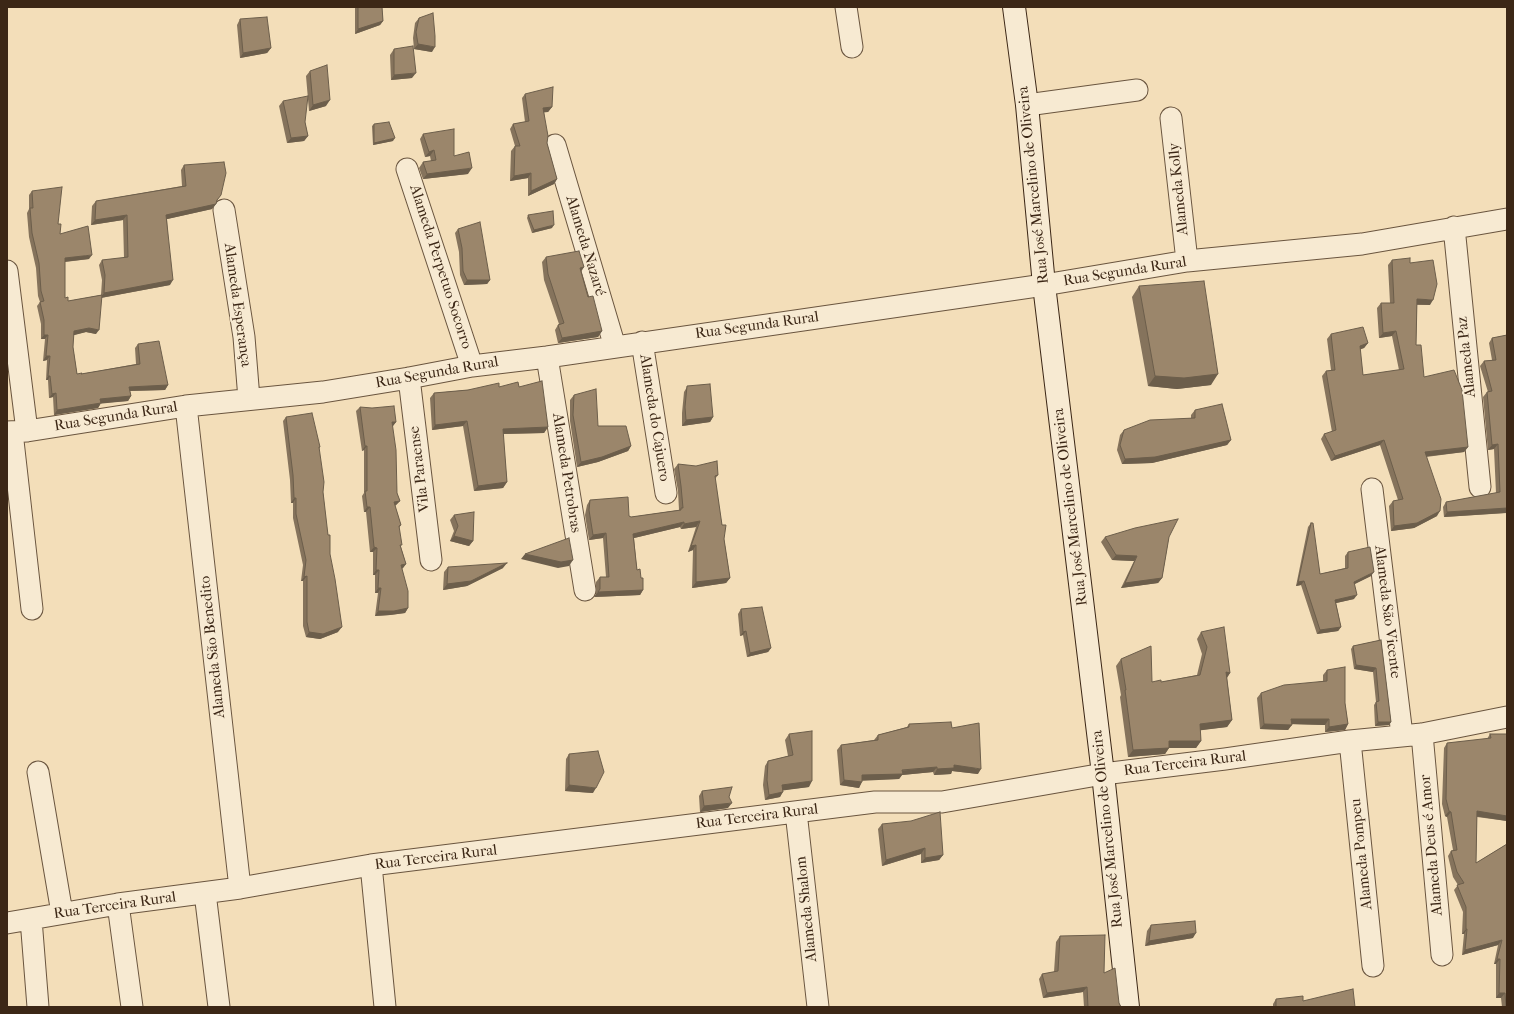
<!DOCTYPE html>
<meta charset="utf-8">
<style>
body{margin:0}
#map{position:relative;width:1514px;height:1014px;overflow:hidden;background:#f3deb9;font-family:"IM FELL French Canon",serif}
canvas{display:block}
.frame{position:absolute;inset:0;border:8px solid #3c2716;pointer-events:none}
</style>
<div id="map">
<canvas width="1514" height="1014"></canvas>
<div class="frame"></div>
</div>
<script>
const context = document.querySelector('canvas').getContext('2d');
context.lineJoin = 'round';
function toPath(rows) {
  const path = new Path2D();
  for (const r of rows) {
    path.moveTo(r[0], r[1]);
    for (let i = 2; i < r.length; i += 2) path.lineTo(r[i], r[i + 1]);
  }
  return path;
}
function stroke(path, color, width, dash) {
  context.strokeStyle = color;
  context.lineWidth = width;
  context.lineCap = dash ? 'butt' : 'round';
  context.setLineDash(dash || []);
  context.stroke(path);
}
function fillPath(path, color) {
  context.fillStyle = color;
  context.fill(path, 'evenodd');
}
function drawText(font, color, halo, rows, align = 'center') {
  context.font = font + ' "IM FELL French Canon",serif';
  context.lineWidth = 4;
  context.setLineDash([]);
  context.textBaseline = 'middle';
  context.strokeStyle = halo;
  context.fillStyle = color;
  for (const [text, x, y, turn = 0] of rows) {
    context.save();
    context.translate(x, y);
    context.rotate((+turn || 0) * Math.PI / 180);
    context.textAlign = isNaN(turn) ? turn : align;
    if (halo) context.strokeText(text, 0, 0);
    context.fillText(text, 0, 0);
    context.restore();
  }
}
const street = toPath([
 [846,7,852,47],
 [1027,105,1137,90],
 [1171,118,1187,261],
 [555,145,615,347],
 [407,169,472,366],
 [224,210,244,337,249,399],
 [1454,227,1480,487],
 [7,271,27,431],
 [642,342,666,493],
 [547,357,585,590],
 [409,378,431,560],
 [186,406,240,888],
 [7,432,27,431,186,406,323,392,409,378,472,366,547,357,1044,285,1187,261,1362,244,1507,219],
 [12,432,32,609],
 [1372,489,1402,735],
 [1422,734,1442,955],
 [1350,741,1373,966],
 [38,772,62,913],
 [796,812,818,1007],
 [371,865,385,1007],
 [205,893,219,1007],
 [118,904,132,1007],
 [31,919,38,1007],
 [7,923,118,904,240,888,371,865,875,802,942,802,1103,774,1225,759,1350,741,1422,734,1507,717]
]);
const secondary = toPath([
 [1014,7,1027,105,1044,285,1103,774,1128,1007]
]);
stroke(street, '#6a553f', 23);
stroke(secondary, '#3c2716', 24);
stroke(street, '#f7ead2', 21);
stroke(secondary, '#f7ead2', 22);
fillPath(toPath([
 [355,7,382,7,383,21,380,25,355,34],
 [419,18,432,52,414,49,413,38,415,23],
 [240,19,271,48,267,53,240,58,237,25],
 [394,49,412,78,391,80,390,55],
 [310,71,326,106,309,111,306,76],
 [525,94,552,107,548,112,544,112,547,143,557,179,554,184,528,196,528,178,510,181,511,151,515,146,510,129,513,124,525,122,522,98],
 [283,101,305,122,308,136,304,141,287,143,279,106],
 [374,124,393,141,373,145,372,126],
 [423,134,454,156,468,174,423,179,419,168,423,162,431,161,430,156,425,157,420,139],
 [184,165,216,202,216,204,212,209,167,219,170,285,101,298,96,334,86,332,73,335,73,347,77,374,81,374,136,364,135,348,138,344,168,385,165,390,130,391,131,396,128,401,101,403,98,408,54,415,53,397,49,398,48,380,46,380,47,360,43,361,45,339,41,339,41,324,37,306,40,302,38,296,36,268,29,237,27,213,29,209,29,195,32,191,58,224,60,234,89,259,65,262,65,298,68,301,101,295,102,280,99,265,102,260,124,258,123,220,91,225,92,206,96,201,182,186,181,170],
 [528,215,552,228,532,233,527,218],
 [458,229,490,280,487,284,464,285,460,275,459,252,455,233],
 [546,257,584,267,581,272,588,297,602,331,598,337,558,343,555,330,558,325,559,324,544,280,542,262],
 [1392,260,1410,263,1430,305,1417,305,1416,345,1424,377,1468,447,1464,452,1426,457,1437,516,1414,528,1391,531,1389,506,1393,501,1398,500,1380,445,1331,461,1321,439,1324,434,1332,432,1322,376,1326,371,1331,370,1327,339,1331,334,1368,343,1364,348,1360,349,1363,375,1399,370,1392,336,1379,338,1377,308,1381,303,1390,303,1388,265],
 [1139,286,1211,385,1177,389,1148,386,1132,297],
 [1507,335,1507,513,1444,517,1443,507,1446,502,1496,493,1494,449,1488,450,1483,397,1487,392,1488,392,1480,366,1484,361,1492,360,1489,343,1492,338],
 [499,387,519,387,548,427,544,433,503,434,507,482,503,488,474,491,463,426,432,430,430,398,434,393],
 [687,387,713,417,710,422,682,426,682,413,684,392],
 [574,395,598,426,631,446,628,451,598,462,577,467,570,421,570,400],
 [360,407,396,422,392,427,397,493,400,501,395,506,401,525,399,528,401,547,406,564,402,569,408,608,405,613,390,615,375,616,378,593,375,593,375,575,373,575,373,552,370,552,366,512,364,512,362,496,364,493,364,450,362,451,356,411],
 [1195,410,1231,440,1227,445,1152,463,1122,464,1117,450,1120,435,1124,430,1191,418,1191,415],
 [286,417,320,447,319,449,323,492,338,632,320,639,306,637,303,626,303,581,301,581,303,565,293,518,293,503,291,503,290,480,283,421],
 [678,464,718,475,715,479,730,578,726,583,692,588,693,550,688,552,696,527,681,529,680,527,634,538,637,570,641,578,643,590,640,595,594,597,596,594,596,582,600,577,606,577,603,538,589,540,585,515,587,505,590,500,631,517,679,510,678,491,674,469],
 [454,515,473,541,469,546,450,541,454,531,450,520],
 [1311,523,1320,574,1345,568,1345,556,1348,552,1371,576,1354,584,1354,599,1336,603,1341,627,1338,631,1317,634,1301,585,1296,586,1308,527],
 [1105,537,1169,537,1162,578,1158,583,1121,588,1134,561,1112,560,1101,542],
 [448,567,503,568,467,586,443,590,444,572],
 [741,609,771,648,768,652,747,657,743,635,740,636,738,614],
 [1201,632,1230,673,1227,678,1232,720,1227,727,1200,730,1201,741,1196,748,1169,748,1165,754,1128,757,1120,697,1121,695,1116,666,1121,659,1152,682,1161,682,1197,675,1202,654,1197,639],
 [1381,640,1391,722,1389,725,1375,726,1374,705,1376,702,1373,672,1354,669,1351,649,1353,646],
 [1327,670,1345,703,1348,724,1345,730,1325,732,1325,725,1292,724,1288,730,1260,729,1257,698,1261,693,1323,681,1323,675],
 [909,724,952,728,978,774,952,771,951,774,934,775,933,772,902,775,899,779,862,780,859,788,840,785,837,750,841,745,874,740,878,735,907,727],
 [789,734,809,787,783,790,780,797,765,800,763,785,765,766,768,761,788,756,785,740],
 [1490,734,1507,734,1507,831,1507,821,1477,817,1476,863,1507,844,1507,1007,1502,1007,1501,998,1496,998,1496,964,1494,964,1498,945,1462,955,1464,934,1462,934,1463,912,1454,890,1458,885,1453,877,1448,856,1451,851,1453,850,1447,817,1445,816,1442,804,1444,748,1447,743,1487,739],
 [569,754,593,793,565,791,566,759],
 [702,791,729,797,728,808,700,812,699,796],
 [882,824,943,855,939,860,921,863,921,854,882,866,878,829],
 [1151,925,1193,938,1145,946,1147,931],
 [1060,936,1104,973,1121,1007,1084,1007,1083,992,1043,998,1039,979,1042,974,1054,972,1056,942],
 [1276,999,1303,1001,1355,1007,1273,1007,1273,1004]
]), '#85735c');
fillPath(toPath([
 [383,21,380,25,355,34,358,29],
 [418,44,435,47,432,52,414,49],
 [271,48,267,53,240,58,243,53],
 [416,73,412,78,391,80,394,75],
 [330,100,326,106,309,111,313,105],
 [552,107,548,112,539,113,543,108],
 [308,136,304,141,287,143,291,138],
 [395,138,393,141,373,145,374,143],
 [434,150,430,156,425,157,429,152],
 [472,168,468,174,423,179,427,174],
 [531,173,528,178,510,181,514,176],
 [557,179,554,184,528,196,531,191],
 [221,195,214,205,216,204,212,209,163,220,166,215,217,200],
 [127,215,123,220,91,225,95,220],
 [554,225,552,228,532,233,534,230],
 [92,255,89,259,62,262,65,258],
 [584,267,580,272,580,268],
 [173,280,170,285,100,298,104,293],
 [467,280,490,280,487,284,464,285],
 [1417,299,1433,300,1430,305,1414,304],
 [89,328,99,330,96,334,86,332,71,336,74,331],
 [602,331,598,337,558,343,562,338],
 [1396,331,1392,336,1379,338,1383,333],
 [44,335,48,335,45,339,41,339],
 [1368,343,1364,348,1356,351,1360,346],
 [46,356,50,356,47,360,43,361],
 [1218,374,1211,385,1177,389,1148,386,1155,376],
 [48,376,50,376,48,380,46,380],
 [168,385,165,390,126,391,129,387],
 [56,393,53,397,49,398,52,394],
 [131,396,128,401,97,404,100,399],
 [101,403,98,408,54,415,57,410],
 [713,417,710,422,682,426,686,420],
 [467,421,463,426,432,430,435,425],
 [392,422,396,422,393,426,388,427],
 [548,427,544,433,499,434,503,429],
 [1231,440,1227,445,1152,463,1122,464,1125,459],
 [1384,440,1380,445,1331,461,1335,456],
 [1498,444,1494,449,1488,450,1492,445],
 [365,446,367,446,364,450,362,451],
 [631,446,628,451,598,462,577,467,581,462],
 [1468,447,1464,452,1421,457,1425,452],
 [507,482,503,488,474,491,478,486],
 [294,498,296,498,293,503,291,503],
 [400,501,396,505,391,507,394,502],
 [367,507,370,507,366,512,364,512],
 [1507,508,1507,513,1504,513,1444,517,1447,512],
 [1440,511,1437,516,1414,528,1391,531,1394,526],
 [700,521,696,527,681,529,684,524],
 [684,522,680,527,630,539,633,534],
 [606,533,603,538,589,540,593,535],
 [454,536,473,541,469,546,450,541],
 [696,545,693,550,688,552,691,546],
 [374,547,377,548,373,552,370,552],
 [525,554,573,560,569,566,558,568,521,559],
 [1116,555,1137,556,1134,561,1112,560],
 [507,563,503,568,467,586,443,590,447,584],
 [406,564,403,568,398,570,401,565],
 [376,570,379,570,375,575,373,575],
 [1374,572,1371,576,1351,586,1354,582],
 [307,576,303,581,301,581,304,577],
 [730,578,726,583,692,588,696,582],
 [1162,578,1158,583,1121,588,1125,583],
 [1304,581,1301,585,1296,586,1298,582],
 [378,588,381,588,378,593,375,593],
 [643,590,640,595,594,597,598,592],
 [1357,595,1354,599,1332,604,1335,600],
 [408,608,405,613,390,615,375,616,378,611],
 [342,627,338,632,320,639,306,637,309,632],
 [1341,627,1338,631,1317,634,1320,630],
 [746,631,743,635,740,636,743,632],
 [771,648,768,652,747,657,750,653],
 [1356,665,1376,668,1373,672,1354,669],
 [1226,672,1230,673,1225,680],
 [1291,719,1329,719,1325,725,1288,724],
 [1232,720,1227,727,1195,731,1200,724],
 [1378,722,1391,722,1389,725,1375,726],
 [1264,724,1292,725,1288,730,1260,729],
 [1348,724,1345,730,1325,732,1329,727],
 [1169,741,1201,741,1196,748,1169,748,1165,754,1128,757,1133,750],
 [954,765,981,769,978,774,952,771,951,774,934,775,937,769],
 [937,767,933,772,902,775,899,779,858,781,862,775],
 [844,780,862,782,859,788,840,785],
 [812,781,809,787,779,791,782,785],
 [569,785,596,788,593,793,565,791],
 [783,792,780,797,765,800,769,795],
 [732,803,728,808,700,812,704,806],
 [1449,811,1451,812,1447,817,1445,816],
 [1477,811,1507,816,1507,821,1474,816],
 [925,848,921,854,882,866,886,860],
 [943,855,939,860,921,863,925,858],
 [1466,929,1467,929,1464,934,1462,934],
 [1196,933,1193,938,1145,946,1149,941],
 [1502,940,1498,945,1462,955,1465,950],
 [1497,959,1500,959,1496,964,1494,964],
 [1087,987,1083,992,1043,998,1047,993],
 [1499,993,1505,993,1501,998,1496,998]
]), '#6c5e4b');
const building = toPath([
 [358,7,382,7,383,21,358,29,358,7],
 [433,13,435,36,435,47,418,44,416,32,419,18,433,13],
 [267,17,271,48,243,53,240,19,267,17],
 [413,46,416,73,394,75,394,49,413,46],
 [327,65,330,100,313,105,310,71,327,65],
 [553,87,552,107,543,108,548,136,547,143,557,179,531,191,531,173,514,176,515,146,520,146,513,124,529,121,525,94,553,87],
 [308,96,305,122,308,136,291,138,283,101,308,96],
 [389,122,395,138,374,143,374,124,389,122],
 [454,129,454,156,469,152,472,168,427,174,423,162,436,160,434,150,429,152,423,134,454,129],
 [224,162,226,173,221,195,217,200,216,204,166,215,173,280,104,293,105,275,102,260,128,257,127,215,95,220,96,201,186,186,184,165,224,162],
 [62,187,58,224,61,224,60,234,88,226,92,255,65,258,65,298,68,297,68,301,102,295,99,330,89,328,74,331,73,347,77,374,82,373,81,374,140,364,138,344,159,341,168,385,129,387,131,396,100,399,101,403,57,410,56,393,52,394,50,376,48,376,50,356,46,356,48,335,44,335,44,320,40,302,44,301,41,291,39,263,32,233,30,208,33,208,32,191,62,187],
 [553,211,554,225,534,230,528,215,553,211],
 [480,222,490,280,467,280,463,271,462,248,458,229,480,222],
 [579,251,584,267,580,268,588,297,593,296,602,331,562,338,558,325,564,323,548,274,546,257,579,251],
 [1410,258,1410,263,1433,260,1437,284,1433,300,1417,299,1416,345,1421,345,1424,377,1454,370,1462,390,1468,447,1425,452,1441,499,1440,511,1417,523,1394,526,1393,501,1403,499,1384,440,1335,456,1324,434,1336,430,1326,371,1335,370,1331,334,1363,327,1368,343,1360,346,1363,375,1404,369,1396,331,1383,333,1381,303,1394,303,1392,260,1410,258],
 [1204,281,1218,374,1184,378,1155,376,1139,286,1204,281],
 [1507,335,1507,508,1447,512,1446,502,1500,492,1498,444,1492,445,1487,392,1492,391,1484,361,1496,360,1492,338,1507,335],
 [542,381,548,427,503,429,507,482,478,486,467,421,435,425,434,393,468,390,499,383,499,387,518,382,519,387,542,381],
 [710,384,713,417,686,420,685,407,687,386,710,384],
 [596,389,598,426,626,426,631,446,602,457,581,462,573,415,574,395,596,389],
 [1222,404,1231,440,1155,457,1125,459,1120,445,1124,430,1150,420,1195,418,1195,410,1222,404],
 [394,406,396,422,392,422,396,450,397,493,400,501,394,502,401,525,399,526,402,545,400,545,406,564,401,565,408,591,408,608,394,611,378,611,381,588,378,588,379,570,376,570,377,548,374,547,370,507,367,507,365,491,367,491,367,446,365,446,360,407,372,408,394,406],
 [312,413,320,447,319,447,324,482,323,492,328,535,330,535,330,554,335,579,342,627,323,634,309,632,307,622,307,576,304,577,306,560,296,514,296,498,294,498,293,475,286,417,312,413],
 [717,461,718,475,715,476,722,525,726,525,724,539,730,578,696,582,696,545,691,546,700,521,684,524,684,522,633,534,637,570,640,569,641,578,643,578,643,590,598,592,600,589,600,577,609,577,606,533,593,535,589,510,590,500,628,497,629,516,631,517,681,510,681,508,683,508,681,486,678,464,696,466,717,461],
 [474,512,473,541,454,536,458,526,454,515,474,512],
 [1178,519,1169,537,1162,578,1125,583,1137,556,1116,555,1105,537,1135,528,1178,519],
 [1311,523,1313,523,1320,574,1348,568,1348,552,1370,547,1374,572,1354,582,1357,595,1335,600,1341,627,1320,630,1304,581,1298,582,1311,523],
 [569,538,573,560,561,562,525,554,569,538],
 [507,563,471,581,447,584,448,567,507,563],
 [762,607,771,648,750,653,746,631,743,632,741,609,762,607],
 [1224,627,1230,673,1226,672,1232,720,1200,724,1201,741,1169,741,1169,748,1133,750,1125,690,1126,690,1121,659,1151,646,1152,682,1161,680,1161,682,1200,675,1207,647,1201,632,1224,627],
 [1381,640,1391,722,1378,722,1376,702,1379,701,1376,668,1356,665,1353,646,1381,640],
 [1345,667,1345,703,1348,724,1329,727,1329,719,1291,719,1292,725,1264,724,1261,693,1284,685,1327,681,1327,670,1345,667],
 [951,722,952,728,979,723,981,769,954,765,954,768,937,769,937,767,902,770,903,774,862,775,862,782,844,780,841,745,878,740,878,735,909,727,909,724,951,722],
 [812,731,812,781,782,785,783,792,769,795,767,780,768,761,793,755,789,734,812,731],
 [1490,734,1507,734,1507,816,1477,811,1476,863,1507,844,1507,1007,1506,1007,1505,993,1499,993,1500,959,1497,959,1502,940,1465,950,1467,929,1466,929,1466,907,1457,885,1464,883,1457,872,1451,851,1457,850,1451,812,1449,811,1446,799,1447,743,1491,738,1490,734],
 [598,751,604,772,596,788,569,785,569,754,598,751],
 [732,787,729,797,732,803,704,806,702,791,732,787],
 [940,812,943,855,925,858,925,848,886,860,882,824,911,821,940,812],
 [1195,921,1196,933,1149,941,1151,925,1195,921],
 [1105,935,1104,973,1115,968,1119,1003,1121,1007,1088,1007,1087,987,1047,993,1042,974,1058,971,1060,936,1105,935],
 [1353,989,1355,1007,1276,1007,1276,999,1303,996,1303,1001,1353,989]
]);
fillPath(building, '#9b866b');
stroke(building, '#6c5e4b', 1);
drawText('15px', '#3c2716', '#f7ead2', [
 ["Rua José Marcelino de Oliveira",1034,185,-96],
 ["Alameda Kolly",1179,189,-96],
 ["Alameda Nazaré",585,246,73],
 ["Alameda Perpetuo Socorro",440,267,72],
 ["Rua Segunda Rural",1125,272,-9],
 ["Alameda Esperança",237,305,82],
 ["Rua Segunda Rural",757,326,-8],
 ["Alameda Paz",1467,357,-96],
 ["Rua Segunda Rural",437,373,-10],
 ["Rua Segunda Rural",116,417,-9],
 ["Alameda do Cajuero",654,418,81],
 ["Vila Paraense",420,469,-97],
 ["Alameda Petrobras",566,473,81],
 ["Rua José Marcelino de Oliveira",1071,507,-97],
 ["Alameda São Vicente",1387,612,83],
 ["Alameda São Benedito",213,647,-96],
 ["Rua Terceira Rural",1185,764,-7],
 ["Rua Terceira Rural",757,817,-7],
 ["Rua José Marcelino de Oliveira",1108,829,-96],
 ["Alameda Deus é Amor",1432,845,-95],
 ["Alameda Pompeu",1362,854,-96],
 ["Rua Terceira Rural",436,858,-7],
 ["Rua Terceira Rural",115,906,-8],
 ["Alameda Shalom",807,909,-96]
]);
</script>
